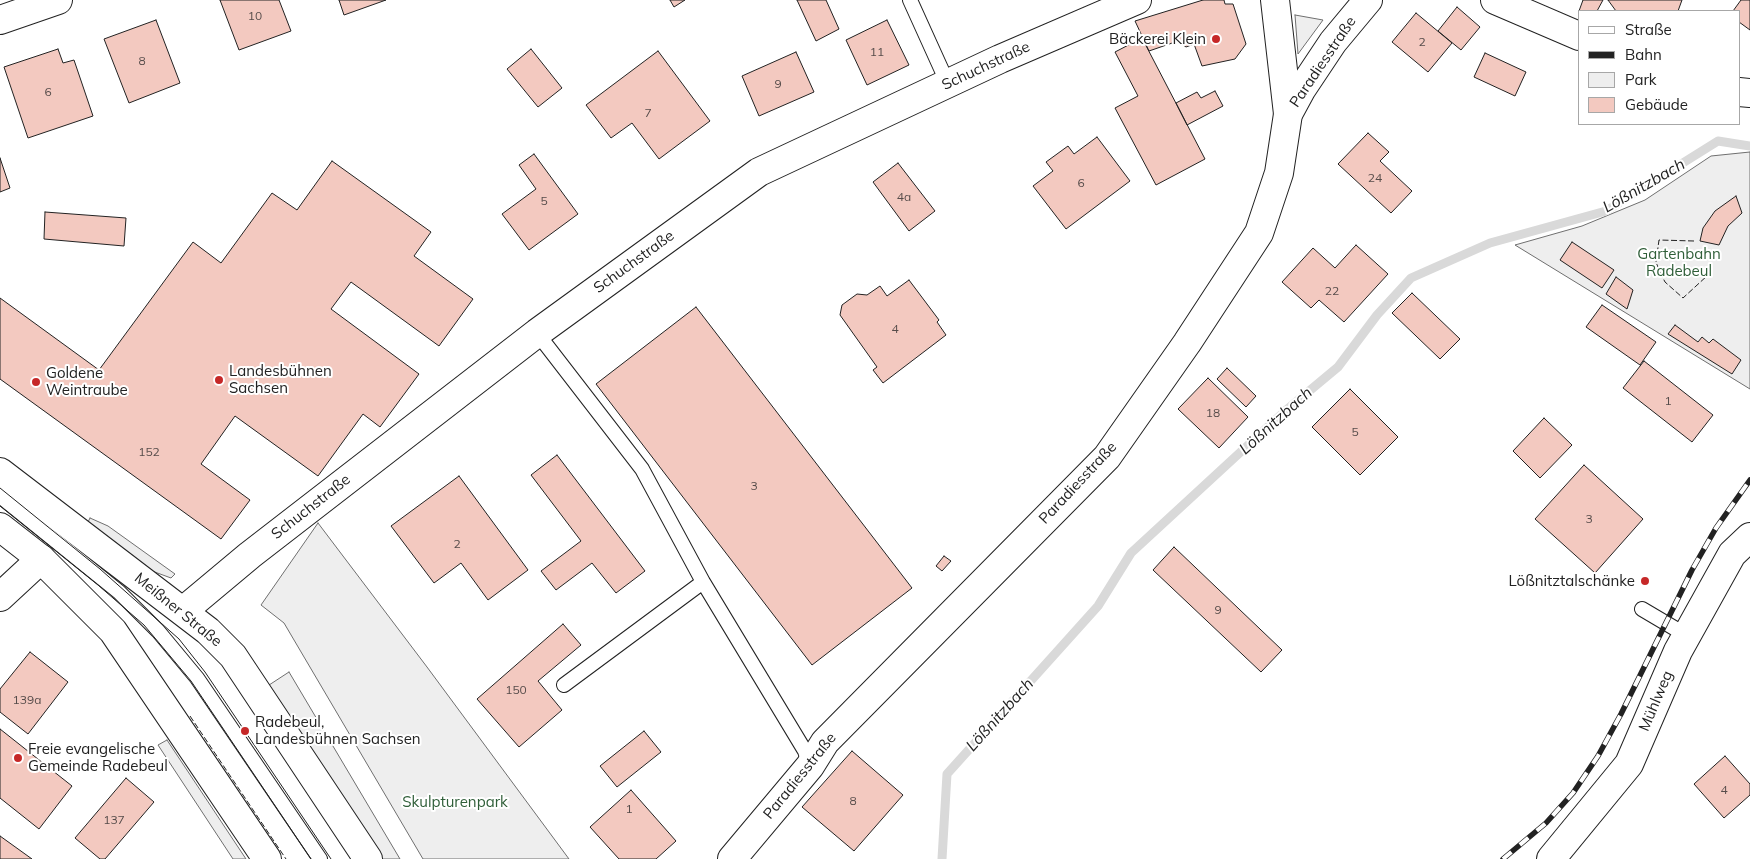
<!DOCTYPE html>
<meta charset="utf-8">
<style>
body{margin:0}
#map{position:relative;width:1750px;height:859px;overflow:hidden;background:#fff;font-family:Mulish,sans-serif}
canvas{display:block}
.legend{position:absolute;left:1578px;top:10px;width:162px;height:115px;box-sizing:border-box;background:#fff;border:1px solid #a7a7a7;margin:0;padding:6px 9px;list-style:none;font-size:15px;color:#222}
.legend li{display:flex;align-items:center;gap:10px;height:25px}
.legend b{width:25px;border:1px solid #a7a7a7}
</style>
<div id="map">
<canvas width="1750" height="859"></canvas>
<ul class="legend">
<li><b style="height:6px;background:#fff"></b>Straße</li>
<li><b style="height:6px;background:#222"></b>Bahn</li>
<li><b style="height:14px;background:#eee"></b>Park</li>
<li><b style="height:14px;background:#f3c9c0"></b>Gebäude</li>
</ul>
</div>
<script>
const context = document.querySelector('canvas').getContext('2d');
context.lineJoin = 'round';
function fillPath(path, color) {
  context.fillStyle = color;
  context.fill(path, 'evenodd');
}
function toPath(rows) {
  const path = new Path2D();
  for (const r of rows) {
    path.moveTo(r[0], r[1]);
    for (let i = 2; i < r.length; i += 2) path.lineTo(r[i], r[i + 1]);
  }
  return path;
}
function stroke(path, color, width, dash) {
  context.strokeStyle = color;
  context.lineWidth = width;
  context.lineCap = dash ? 'butt' : 'round';
  context.setLineDash(dash || []);
  context.stroke(path);
}
function drawText(font, color, halo, rows, align = 'center') {
  context.font = font + ' Mulish,sans-serif';
  context.lineWidth = 4;
  context.setLineDash([]);
  context.textBaseline = 'middle';
  context.strokeStyle = halo;
  context.fillStyle = color;
  for (const [text, x, y, turn = 0] of rows) {
    context.save();
    context.translate(x, y);
    context.rotate((+turn || 0) * Math.PI / 180);
    context.textAlign = isNaN(turn) ? turn : align;
    if (halo) context.strokeText(text, 0, 0);
    context.fillText(text, 0, 0);
    context.restore();
  }
}
const green = toPath([
 [1295,15,1323,20,1298,54,1295,15],
 [1750,152,1750,389,1515,245,1582,226,1645,200,1711,156,1750,152],
 [318,523,427,667,569,859,423,859,284,623,261,605,318,523],
 [289,672,400,859,381,859,266,687,289,672],
 [167,740,246,859,233,859,158,745,167,740]
]);
fillPath(green, '#eee');
stroke(green, '#6f6f6f', 1);
const parking = toPath([
 [90,518,108,526,175,574,171,578,152,571,87,524,90,518]
]);
fillPath(parking, '#ededed');
stroke(parking, '#6f6f6f', 1);
stroke(toPath([
 [942,859,947,774,1098,606,1131,553,1284,412,1338,367,1377,315,1411,278,1490,243,1606,211,1718,141,1750,146]
]), '#d9d9d9', 9);
const building = toPath([
 [220,0,279,0,291,31,239,50,220,0],
 [339,0,386,0,344,15,339,0],
 [670,0,685,0,674,7,670,0],
 [797,0,826,0,839,29,816,41,797,0],
 [1203,0,1224,0,1225,4,1233,4,1246,44,1235,59,1202,66,1194,44,1186,47,1178,41,1149,51,1135,21,1203,0],
 [1583,0,1603,0,1597,11,1579,11,1583,0],
 [1608,0,1682,0,1678,11,1616,11,1608,0],
 [1741,0,1750,0,1750,30,1739,22,1739,11,1733,11,1741,0],
 [1457,7,1480,27,1461,50,1438,31,1457,7],
 [1416,13,1452,43,1428,72,1392,42,1416,13],
 [156,20,180,83,129,103,104,39,156,20],
 [887,20,909,65,867,85,846,40,887,20],
 [1142,38,1205,159,1156,185,1115,108,1138,96,1115,52,1142,38],
 [58,49,63,63,74,60,93,116,28,138,4,67,58,49],
 [531,49,562,88,538,107,507,69,531,49],
 [658,51,710,121,659,159,632,123,611,138,586,105,658,51],
 [796,52,814,92,759,116,742,76,796,52],
 [1485,53,1526,72,1515,96,1474,77,1485,53],
 [1215,91,1223,106,1187,125,1176,103,1197,92,1201,98,1215,91],
 [1368,133,1389,152,1380,161,1412,191,1391,213,1338,164,1368,133],
 [1097,137,1130,181,1066,229,1033,186,1053,171,1046,162,1068,146,1074,154,1097,137],
 [534,154,578,214,529,250,502,214,536,189,519,165,534,154],
 [0,158,10,188,0,192,0,158],
 [332,161,431,232,414,256,473,299,439,346,351,282,331,309,419,374,380,427,363,414,318,476,235,416,201,464,250,500,221,539,0,379,0,298,99,370,193,242,221,263,272,193,297,210,332,161],
 [898,163,935,211,909,231,873,182,898,163],
 [1736,196,1742,213,1728,226,1719,245,1700,241,1703,228,1715,211,1736,196],
 [45,212,126,218,124,246,44,239,45,212],
 [1572,242,1614,270,1602,288,1560,260,1572,242],
 [1356,245,1388,274,1344,322,1319,300,1311,308,1282,282,1313,248,1335,268,1356,245],
 [1616,277,1633,290,1627,309,1606,294,1616,277],
 [909,280,939,320,937,322,946,335,883,383,873,370,877,367,840,315,842,305,857,294,867,295,880,286,887,296,909,280],
 [1412,293,1460,339,1440,359,1392,313,1412,293],
 [1602,305,1656,342,1640,365,1586,327,1602,305],
 [696,307,912,588,812,665,596,384,696,307],
 [1675,325,1698,342,1702,337,1709,343,1713,339,1741,360,1732,374,1668,334,1675,325],
 [1644,361,1713,415,1692,442,1623,388,1644,361],
 [1227,368,1256,396,1246,407,1217,379,1227,368],
 [1208,378,1248,417,1219,448,1178,409,1208,378],
 [1350,389,1398,437,1360,475,1312,427,1350,389],
 [1544,418,1572,445,1540,478,1513,451,1544,418],
 [557,455,645,571,616,593,592,563,556,590,541,571,581,541,531,475,557,455],
 [1584,465,1643,519,1595,573,1535,519,1584,465],
 [459,476,528,570,488,600,461,563,434,583,391,526,459,476],
 [1174,547,1282,650,1261,672,1153,570,1174,547],
 [944,556,951,561,942,571,936,566,944,556],
 [563,624,581,645,538,681,562,710,519,747,477,699,563,624],
 [30,652,68,682,28,734,0,712,0,689,30,652],
 [0,729,72,786,39,829,0,798,0,729],
 [644,731,661,752,617,787,600,766,644,731],
 [852,751,903,795,854,851,802,807,852,751],
 [1725,756,1750,784,1750,795,1724,818,1694,784,1725,756],
 [126,778,154,802,105,859,100,859,75,838,126,778],
 [631,790,676,841,656,859,619,859,590,827,631,790],
 [0,836,32,859,0,859,0,836]
]);
fillPath(building, '#f3c9c0');
stroke(building, '#222', 1);
const service = toPath([
 [910,0,948,84],
 [537,333,642,469,703,582,805,751,810,766],
 [0,496,119,592,158,631,197,678,320,859],
 [1642,609,1686,635],
 [564,685,703,582]
]);
const minor = toPath([
 [1275,0,1288,114],
 [1495,0,1579,36],
 [0,20,58,0],
 [1739,92,1750,93],
 [0,597,41,559],
 [183,611,250,555,537,333,759,172,1000,59,1137,0],
 [1551,859,1629,764,1678,651,1732,554,1750,537]
]);
const tertiary = toPath([
 [732,859,810,766,825,742,1107,457,1187,343,1259,233,1279,173,1288,114,1301,90,1333,42,1368,0]
]);
const secondary = toPath([
 [0,472,208,631,233,656,368,859],
 [0,527,41,559,113,631,267,859]
]);
stroke(service, '#222', 16);
stroke(minor, '#222', 30);
stroke(tertiary, '#222', 30);
stroke(secondary, '#222', 30);
stroke(service, '#fff', 14);
stroke(minor, '#fff', 28);
stroke(tertiary, '#fff', 28);
stroke(secondary, '#fff', 28);
stroke(toPath([
 [0,488,100,569,179,639,205,672,331,859],
 [0,506,98,585,144,625,191,681,311,859]
]), '#222', 1);
const rail = toPath([
 [1503,859,1546,823,1573,793,1598,756,1621,714,1692,570,1716,528,1750,480]
]);
stroke(rail, '#222', 5.5);
stroke(rail, '#fff', 4, [11]);
stroke(toPath([
 [1694,241,1659,240,1656,262,1659,270,1665,282,1683,298,1708,275,1705,270],
 [190,716,286,859]
]), '#222', 1, [6, 2.5]);
for (const [x, y, r, color] of [
 [1216,39,5,"#c62828"],
 [219,380,5,"#c62828"],
 [36,382,5,"#c62828"],
 [1645,581,5,"#c62828"],
 [245,731,5,"#c62828"],
 [18,758,5,"#c62828"]
]) {
  const dot = new Path2D();
  dot.arc(x, y, r, 0, 2 * Math.PI);
  context.fillStyle = color;
  context.fill(dot);
  stroke(dot, '#fff', 2);
}
drawText('12px', '#564c4a', null, [
 ["10",255,16],
 ["2",1422,42],
 ["11",877,52],
 ["8",142,61],
 ["9",778,84],
 ["6",48,92],
 ["7",648,113],
 ["24",1375,178],
 ["6",1081,183],
 ["4a",904,197],
 ["5",544,201],
 ["22",1332,291],
 ["4",895,329],
 ["1",1668,401],
 ["18",1213,413],
 ["5",1355,432],
 ["152",149,452],
 ["3",754,486],
 ["3",1589,519],
 ["2",457,544],
 ["9",1218,610],
 ["150",516,690],
 ["139a",27,700],
 ["4",1724,790],
 ["8",853,801],
 ["1",629,809],
 ["137",114,820]
]);
drawText('15px', '#222', '#fff', [
 ["Bäckerei Klein",1206,39,"right"],
 ["Landesbühnen",229,371],
 ["Sachsen",229,388],
 ["Goldene",46,373],
 ["Weintraube",46,390],
 ["Lößnitztalschänke",1635,581,"right"],
 ["Radebeul,",255,722],
 ["Landesbühnen Sachsen",255,739],
 ["Freie evangelische",28,749],
 ["Gemeinde Radebeul",28,766]
], 'left');
drawText('15px', '#222', '#fff', [
 ["Paradiesstraße",1323,62,-56],
 ["Schuchstraße",986,66,-25],
 ["Schuchstraße",634,262,-36],
 ["Paradiesstraße",1078,483,-47],
 ["Schuchstraße",311,507,-38],
 ["Meißner Straße",178,610,39],
 ["Mühlweg",1656,701,-67],
 ["Paradiesstraße",800,776,-51]
]);
drawText('15px', '#2f5e38', '#fff', [
 ["Gartenbahn",1679,254],
 ["Radebeul",1679,271],
 ["Skulpturenpark",455,802]
]);
drawText('italic 16px', '#222', '#fff', [
 ["Lößnitzbach",1644,186,-30],
 ["Lößnitzbach",1276,421,-42],
 ["Lößnitzbach",1000,715,-48]
]);
</script>
